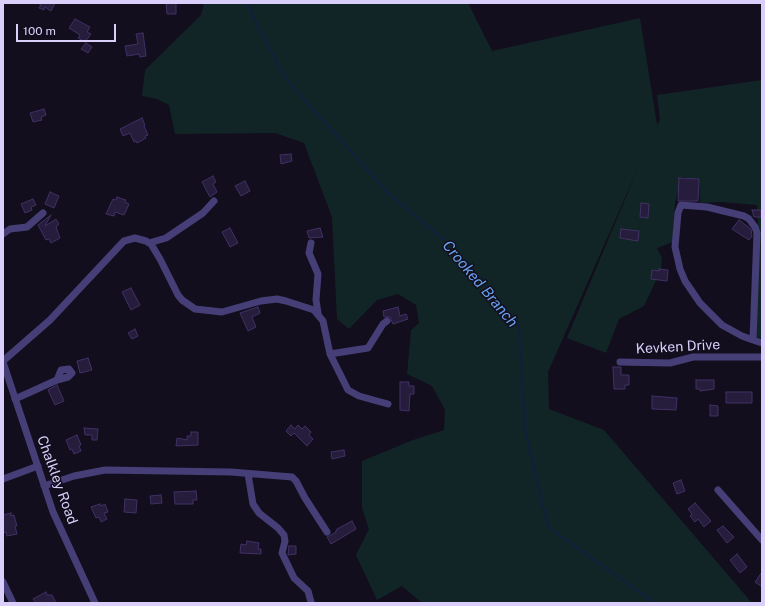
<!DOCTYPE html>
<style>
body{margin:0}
#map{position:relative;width:765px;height:606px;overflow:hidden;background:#120e1d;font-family:"Public Sans",sans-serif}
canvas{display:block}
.frame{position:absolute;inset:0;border:4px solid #d9cffa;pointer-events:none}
.scale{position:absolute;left:16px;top:24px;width:100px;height:18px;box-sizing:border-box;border:2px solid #d9cffa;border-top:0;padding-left:5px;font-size:12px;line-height:14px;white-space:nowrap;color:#d9cffa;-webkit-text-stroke:3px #120e1d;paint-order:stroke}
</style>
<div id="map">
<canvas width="765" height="606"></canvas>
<div class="frame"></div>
<div class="scale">100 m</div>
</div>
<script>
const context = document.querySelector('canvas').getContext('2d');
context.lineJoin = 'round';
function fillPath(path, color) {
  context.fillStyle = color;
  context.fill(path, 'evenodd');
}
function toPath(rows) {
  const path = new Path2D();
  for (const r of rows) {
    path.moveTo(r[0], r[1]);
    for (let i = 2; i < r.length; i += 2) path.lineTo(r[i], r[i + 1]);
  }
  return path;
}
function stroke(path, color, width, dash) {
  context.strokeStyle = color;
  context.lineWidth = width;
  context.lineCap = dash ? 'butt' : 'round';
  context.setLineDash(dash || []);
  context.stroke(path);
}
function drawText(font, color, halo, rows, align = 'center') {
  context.font = font + ' "Public Sans",sans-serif';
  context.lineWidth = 3;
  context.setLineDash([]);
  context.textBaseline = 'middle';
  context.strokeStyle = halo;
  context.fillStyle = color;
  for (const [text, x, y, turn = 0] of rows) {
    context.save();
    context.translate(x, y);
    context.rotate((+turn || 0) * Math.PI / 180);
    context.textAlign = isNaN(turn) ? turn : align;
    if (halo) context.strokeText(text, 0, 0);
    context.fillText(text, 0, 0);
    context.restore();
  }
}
fillPath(toPath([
 [204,3,468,3,492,51,640,18,657,125,660,120,657,95,762,80,762,338,756,337,758,225,757,205,721,202,700,203,699,179,682,177,675,203,673,242,657,248,662,258,661,270,644,306,619,319,606,353,567,338,639,166,548,372,549,409,604,430,752,603,422,603,402,586,377,600,356,555,369,529,362,508,362,461,413,440,444,430,445,410,432,386,407,374,411,330,419,323,416,305,398,294,377,300,349,329,337,319,332,217,304,143,275,133,175,134,169,105,157,99,142,96,145,70,201,15]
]), '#122526');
stroke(toPath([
 [248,3,259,29,287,80,389,194,453,247,519,325,525,429,548,527,655,603]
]), '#121e3d', 2);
const building = toPath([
 [38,3,55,3,51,11,45,7,44,10,39,8,41,5,38,3],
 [166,3,176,3,176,14,167,14,166,3],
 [75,19,90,27,87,32,91,34,85,42,78,38,80,35,69,28,75,19],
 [143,33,146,56,140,57,139,54,127,56,125,46,138,44,136,34,143,33],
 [86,43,92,47,88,53,81,49,86,43],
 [44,109,46,115,41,117,42,120,33,122,30,113,44,109],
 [142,118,145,125,144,126,148,135,145,136,146,138,137,143,136,141,134,142,130,133,123,136,120,129,142,118],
 [291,154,292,161,281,164,280,155,291,154],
 [213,176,216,182,213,184,217,192,210,197,202,182,213,176],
 [679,178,699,179,698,201,678,201,679,178],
 [245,181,250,191,241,196,235,186,245,181],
 [50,192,59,196,54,208,45,204,50,192],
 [117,197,126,200,125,202,129,204,126,211,124,215,115,212,114,216,106,214,113,199,116,200,117,197],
 [33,199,36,205,31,207,32,210,25,213,21,204,33,199],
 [641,203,649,204,648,218,640,217,641,203],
 [752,210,761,210,761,217,754,217,752,210],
 [51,215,45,226,56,219,59,224,56,227,60,238,51,243,49,239,46,240,38,225,51,215],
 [739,220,751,229,752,236,749,240,732,229,739,220],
 [230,228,238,243,230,247,222,232,230,228],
 [320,228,323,237,309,238,307,231,320,228],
 [621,229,639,231,638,241,620,238,621,229],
 [659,269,668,270,667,281,651,279,652,270,659,271,659,269],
 [131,288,140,305,131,310,122,292,131,288],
 [258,307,260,313,252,317,256,327,248,331,240,313,258,307],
 [398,307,400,316,406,314,408,319,393,324,390,317,384,317,383,311,398,307],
 [135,329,138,336,132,339,128,333,135,329],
 [88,358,92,370,80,373,77,361,88,358],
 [613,367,621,367,621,375,629,375,629,385,625,385,625,389,614,389,613,367],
 [696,380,714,380,714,389,700,391,700,389,696,389,696,380],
 [400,382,409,382,409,386,414,386,414,394,410,394,409,411,400,410,400,382],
 [57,385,64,401,55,405,48,390,57,385],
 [726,392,752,392,752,403,726,403,726,392],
 [652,396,677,398,676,410,652,409,652,396],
 [710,405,718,406,718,416,710,416,710,405],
 [291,425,295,429,298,425,302,429,305,426,311,432,309,435,313,439,307,446,294,433,291,436,286,431,291,425],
 [84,428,98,429,97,440,92,440,92,435,85,435,84,428],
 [191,432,198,432,198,445,176,446,177,438,187,440,187,436,191,436,191,432],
 [77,435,81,445,79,446,81,451,74,454,72,449,70,450,66,440,77,435],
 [344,450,345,456,332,459,331,452,344,450],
 [681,480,685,491,677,494,673,483,681,480],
 [196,491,197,500,193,500,193,504,175,504,174,492,196,491],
 [161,495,162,503,151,504,150,496,161,495],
 [125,499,137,500,136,513,124,512,125,499],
 [695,503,711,521,704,527,698,519,695,522,690,516,692,514,688,509,695,503],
 [100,504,101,506,105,504,108,512,104,513,107,519,101,522,99,517,96,518,91,507,100,504],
 [11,513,11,516,14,515,17,526,15,526,17,534,7,536,6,532,3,533,3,515,11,513],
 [352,521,356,529,331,544,327,537,335,533,337,529,352,521],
 [723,526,734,537,727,543,717,530,723,526],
 [247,541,259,543,258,549,261,549,261,554,240,553,241,544,246,545,247,541],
 [289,546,296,546,296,554,288,555,289,546],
 [737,554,747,567,740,573,730,560,737,554],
 [762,572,762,587,755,582,762,572],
 [46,592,47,595,52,595,56,603,36,603,33,599,46,592]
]);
fillPath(building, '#261c3c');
stroke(building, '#413165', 1);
stroke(toPath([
 [3,234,10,229,27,227,43,213],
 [149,243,166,238,203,213,214,201],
 [311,243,309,253,318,274,316,300,318,313],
 [753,340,757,233,755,227,749,219,744,216,707,207,681,205,678,213,675,247,680,269,685,281,700,303,722,325,742,336,753,340,762,343],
 [330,354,368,348,383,324,387,321],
 [3,361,50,320,124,241,135,238,146,241,151,244,160,259,178,295,182,300,195,309,222,312,261,301,277,299,286,301,314,310,323,321,330,354,348,390,359,396,388,404],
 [3,362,53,512,95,603],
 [620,362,670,363,693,357,762,357],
 [15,399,57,380,61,370,69,369,72,373,68,377,57,380],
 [248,474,253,504,259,513,278,528,284,535,285,541,282,553,294,578,308,591,311,602],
 [3,479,38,466],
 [44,486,74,476,105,470,231,472,292,477,296,481,305,498,327,532],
 [718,490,762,540],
 [3,582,13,603]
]), '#463e77', 7);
drawText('14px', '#d9cffa', '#120e1d', [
 ["Kevken Drive",678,347,-3],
 ["Chalkley Road",57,480,70]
]);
drawText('italic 15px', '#69a2ee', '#120e1d', [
 ["Crooked Branch",480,284,50]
]);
</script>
